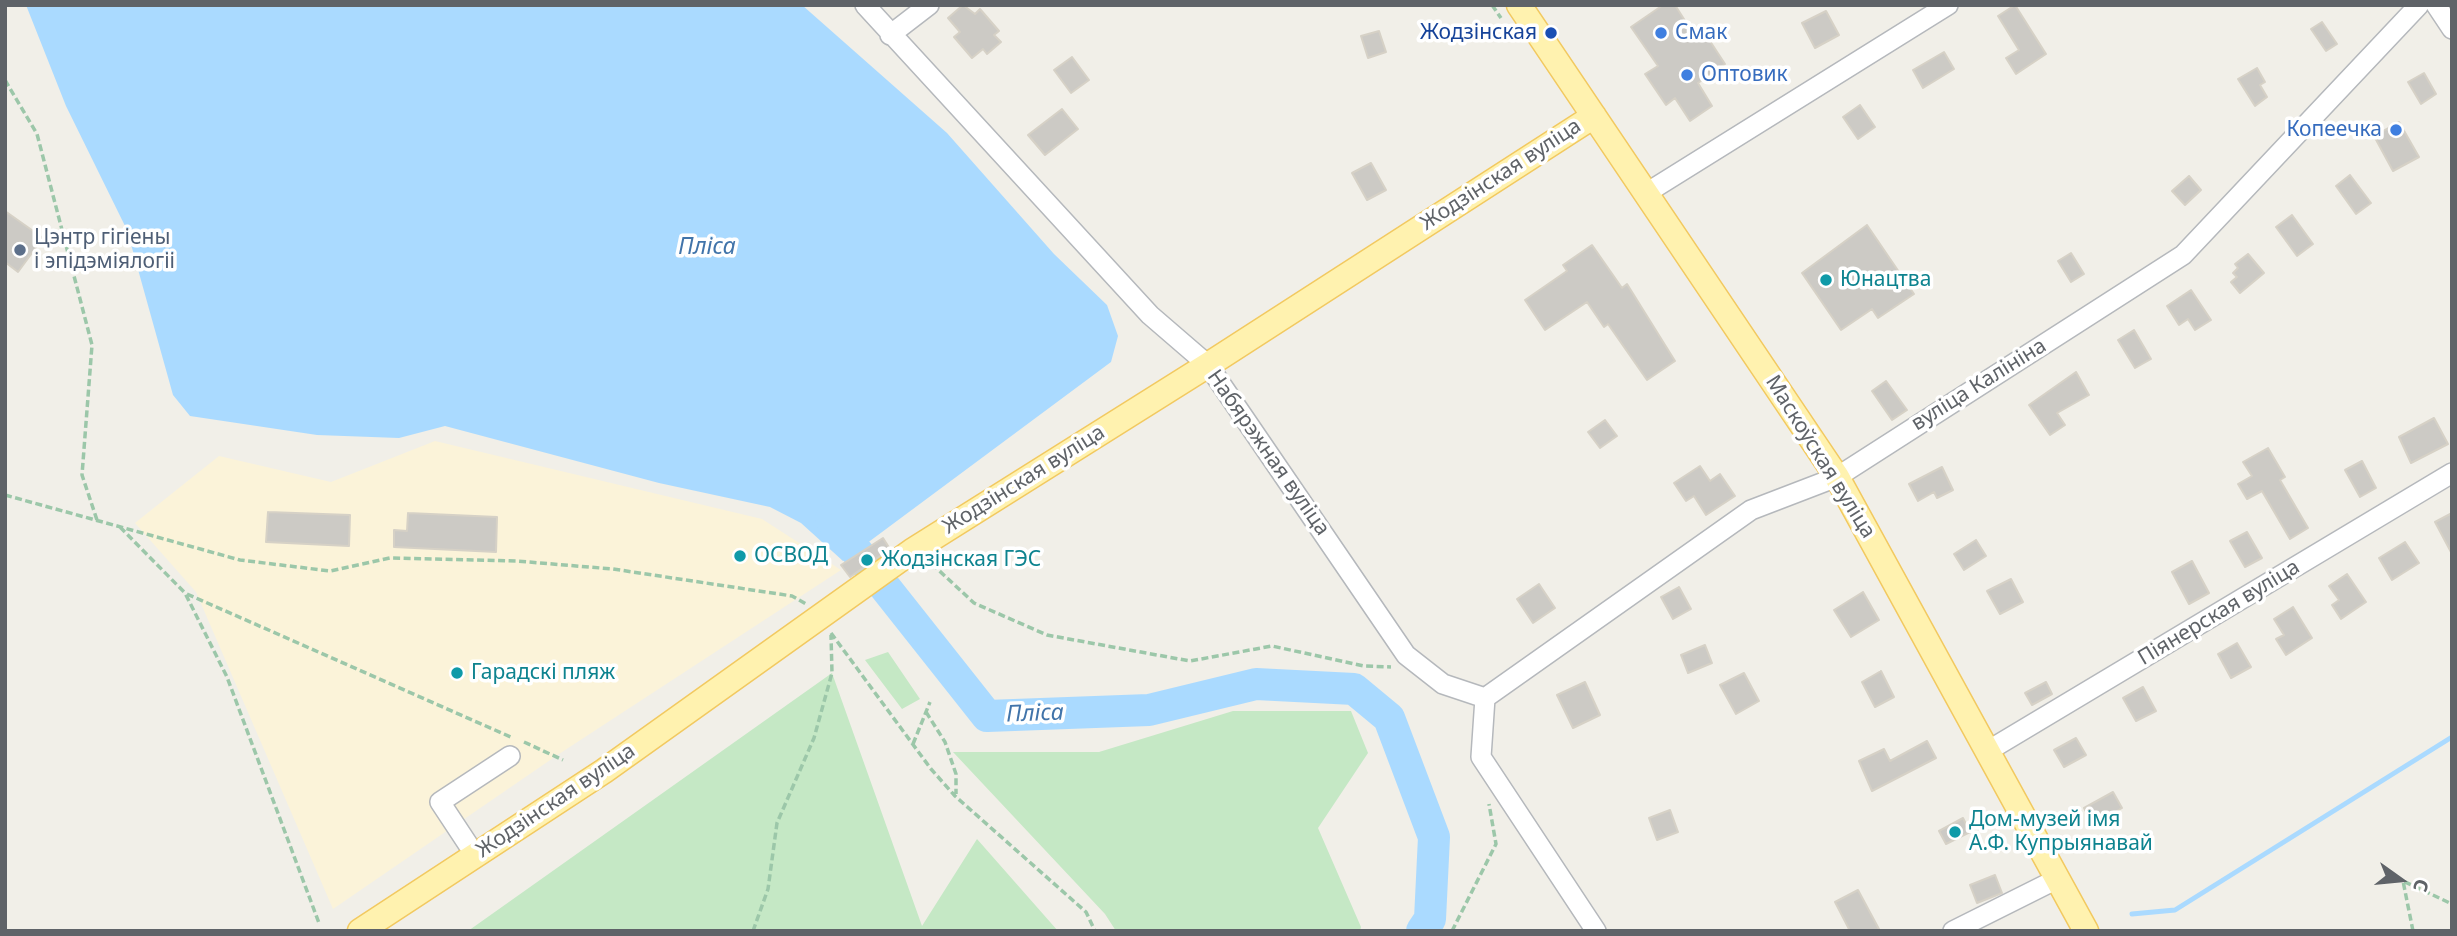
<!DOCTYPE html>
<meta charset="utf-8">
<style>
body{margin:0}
#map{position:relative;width:2457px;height:936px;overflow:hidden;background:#f1efe8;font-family:"Noto Sans",sans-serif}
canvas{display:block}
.frame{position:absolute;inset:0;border:7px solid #5f6368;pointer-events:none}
.north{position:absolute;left:2366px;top:845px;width:70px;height:70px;-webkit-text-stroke:5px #fff;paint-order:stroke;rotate:105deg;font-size:19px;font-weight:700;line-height:28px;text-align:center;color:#5f6368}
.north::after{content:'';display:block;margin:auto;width:24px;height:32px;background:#5f6368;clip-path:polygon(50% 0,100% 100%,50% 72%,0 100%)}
</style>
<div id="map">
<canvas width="2457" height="936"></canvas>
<div class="frame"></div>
<div class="north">С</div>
</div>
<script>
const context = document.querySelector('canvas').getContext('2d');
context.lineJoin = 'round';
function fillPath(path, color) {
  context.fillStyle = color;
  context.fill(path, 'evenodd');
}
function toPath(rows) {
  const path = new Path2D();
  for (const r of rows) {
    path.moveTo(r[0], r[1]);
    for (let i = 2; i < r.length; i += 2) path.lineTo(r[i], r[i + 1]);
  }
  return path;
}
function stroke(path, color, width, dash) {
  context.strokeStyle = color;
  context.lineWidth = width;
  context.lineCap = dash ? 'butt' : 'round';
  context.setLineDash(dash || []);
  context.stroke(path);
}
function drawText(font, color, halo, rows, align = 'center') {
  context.font = font + ' "Noto Sans",sans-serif';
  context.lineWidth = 7;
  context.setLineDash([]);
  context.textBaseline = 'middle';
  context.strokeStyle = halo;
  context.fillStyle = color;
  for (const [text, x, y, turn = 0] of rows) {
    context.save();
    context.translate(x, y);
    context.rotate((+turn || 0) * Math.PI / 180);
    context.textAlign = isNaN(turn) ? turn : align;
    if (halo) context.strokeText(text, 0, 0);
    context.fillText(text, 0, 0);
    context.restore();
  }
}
fillPath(toPath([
 [888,652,920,699,902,709,865,660],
 [832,673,922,926,977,839,1058,931,468,931],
 [1233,711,1351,711,1368,753,1318,828,1361,927,1360,931,1116,931,1105,914,953,752,1099,752]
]), '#c5e8c5');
fillPath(toPath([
 [435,441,762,519,841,570,559,754,333,909,196,592,135,523,219,456,331,482]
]), '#fbf3d9');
fillPath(toPath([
 [26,5,802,5,947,133,1054,254,1107,305,1118,336,1111,362,843,561,801,523,770,507,659,483,445,426,399,438,317,435,190,416,173,395,127,230,66,106]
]), '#aadaff');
stroke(toPath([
 [2132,914,2175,910,2452,737]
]), '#aadaff', 5);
stroke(toPath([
 [831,519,987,716,1149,710,1256,684,1354,689,1389,718,1434,837,1430,919,1422,931]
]), '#aadaff', 32);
const building = toPath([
 [963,5,975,14,980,9,999,31,994,35,1001,42,987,54,983,49,972,58,954,37,960,32,948,18,963,5],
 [1663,5,1675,5,1696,38,1704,32,1725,64,1698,83,1712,106,1690,121,1675,98,1666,105,1645,74,1658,66,1631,27,1663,5],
 [2015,5,2046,54,2016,74,2006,58,2019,50,1998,16,2015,5],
 [1826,11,1839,35,1815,48,1802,23,1826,11],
 [2322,22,2337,44,2326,51,2311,29,2322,22],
 [1379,31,1386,52,1368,58,1361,36,1379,31],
 [1944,52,1954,69,1923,88,1913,70,1944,52],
 [1072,57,1089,80,1071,93,1054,70,1072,57],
 [2257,68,2265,82,2260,85,2267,97,2255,106,2238,79,2257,68],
 [2424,73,2436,94,2421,104,2408,82,2424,73],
 [1860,105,1875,127,1858,139,1843,117,1860,105],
 [1062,109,1078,129,1045,155,1028,135,1062,109],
 [2399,122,2419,157,2393,171,2374,136,2399,122],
 [1371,163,1386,190,1367,200,1352,173,1371,163],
 [2350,175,2371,203,2356,214,2336,186,2350,175],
 [2189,176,2201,190,2185,205,2172,191,2189,176],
 [5,211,43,238,18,272,5,262,5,211],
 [2292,215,2313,244,2297,256,2276,227,2292,215],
 [1867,225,1914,294,1878,318,1872,309,1841,330,1802,273,1867,225],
 [1592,245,1622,288,1627,284,1675,361,1647,380,1608,324,1604,327,1587,302,1545,330,1525,300,1567,271,1563,265,1592,245],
 [2071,253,2084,274,2071,282,2058,261,2071,253],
 [2248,254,2264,273,2240,293,2231,282,2237,277,2233,273,2238,268,2235,264,2248,254],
 [2191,290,2211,320,2195,330,2188,319,2179,325,2167,306,2191,290],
 [2134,330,2151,359,2135,368,2118,340,2134,330],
 [2076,372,2089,395,2057,413,2065,425,2050,435,2029,405,2076,372],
 [1886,381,1907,410,1892,420,1872,391,1886,381],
 [2434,418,2448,444,2411,463,2399,437,2434,418],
 [1605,420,1617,436,1600,448,1588,432,1605,420],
 [2268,448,2285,477,2280,480,2308,528,2290,539,2262,491,2247,499,2238,484,2252,476,2243,462,2268,448],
 [2362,461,2376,488,2360,497,2345,470,2362,461],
 [1700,466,1710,481,1720,474,1735,496,1706,515,1694,496,1686,501,1674,483,1700,466],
 [1942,467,1953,490,1937,498,1934,492,1918,501,1909,484,1942,467],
 [268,512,350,515,349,546,266,542,268,512],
 [408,513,497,517,496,552,394,547,394,530,407,531,408,513],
 [2452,513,2452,554,2435,522,2452,513],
 [2247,532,2262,558,2245,567,2230,541,2247,532],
 [883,538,890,549,850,577,841,565,883,538],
 [1976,540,1986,556,1964,570,1954,554,1976,540],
 [2405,542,2419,563,2392,580,2379,558,2405,542],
 [2192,561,2209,593,2189,604,2172,572,2192,561],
 [2347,574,2366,602,2341,619,2332,605,2339,600,2329,586,2347,574],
 [2011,579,2023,602,2000,614,1987,591,2011,579],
 [1539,584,1555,608,1533,623,1517,599,1539,584],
 [1679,587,1691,609,1673,619,1661,597,1679,587],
 [1863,592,1879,620,1851,637,1834,610,1863,592],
 [2293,607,2312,638,2286,655,2276,639,2284,635,2274,619,2293,607],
 [2237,643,2251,667,2231,678,2218,654,2237,643],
 [1705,645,1712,663,1688,673,1681,655,1705,645],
 [1881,671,1894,697,1875,707,1862,682,1881,671],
 [1744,673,1759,701,1736,714,1720,685,1744,673],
 [1585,682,1600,715,1573,728,1557,695,1585,682],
 [2046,682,2052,694,2032,705,2025,693,2046,682],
 [2143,687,2156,711,2136,721,2123,698,2143,687],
 [2076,738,2086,755,2064,767,2054,750,2076,738],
 [1927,741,1936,758,1872,791,1859,761,1884,749,1890,761,1927,741],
 [2113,792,2122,808,2093,825,2084,808,2113,792],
 [1670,810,1678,832,1657,840,1649,818,1670,810],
 [1963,818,1970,832,1946,844,1939,831,1963,818],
 [1995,875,2002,893,1977,903,1970,885,1995,875],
 [1858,890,1880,931,1850,931,1835,902,1858,890]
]);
fillPath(building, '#cccac5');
stroke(building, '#d6d1c6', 2);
const minor = toPath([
 [865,5,1150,315,1208,365,1406,655,1443,684,1485,698,1481,757,1596,931],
 [2436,5,2452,29],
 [890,35,929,5],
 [1648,192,1948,5],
 [1485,698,1751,510,1837,477,2183,255,2419,5],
 [1986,752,2452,473],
 [475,855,440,802,510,756],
 [1953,931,2057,879]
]);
const major = toPath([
 [1519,5,1837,477,2086,931],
 [360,931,604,771,912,551,1208,365,1594,116]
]);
stroke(minor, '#b5b8bc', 22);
stroke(major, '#f2c960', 27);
stroke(toPath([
 [1492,5,1501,18],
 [5,80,37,134,92,345,82,475,97,520],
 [5,495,240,560,330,571,390,558,516,561,613,569,792,596,806,604],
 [120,527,185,593,227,677,319,923],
 [932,564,974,603,1047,635,1190,661,1272,646,1364,666,1391,667],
 [187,594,513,738],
 [831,633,931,769,955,796,1086,912,1095,931],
 [926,712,945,742,956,774,956,794],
 [524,742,563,760],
 [913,744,930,702],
 [753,931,768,889,777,823,814,738,832,673,831,635],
 [1452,931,1496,844,1489,804],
 [2413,931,2403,881,2452,904]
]), '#9cc7a9', 3.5, [7, 3.5]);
stroke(minor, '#fff', 19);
stroke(major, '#fff2af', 24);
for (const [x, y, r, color] of [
 [1551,33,7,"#1a4fb4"],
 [1661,33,7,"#3f7fe0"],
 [1687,75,7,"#3f7fe0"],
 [2396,130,7,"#3f7fe0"],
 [20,250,7,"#5c6f8a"],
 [1826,280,7,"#0f9aa8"],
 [740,556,7,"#0f9aa8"],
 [867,560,7,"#0f9aa8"],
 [457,673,7,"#0f9aa8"],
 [1955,832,7,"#0f9aa8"]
]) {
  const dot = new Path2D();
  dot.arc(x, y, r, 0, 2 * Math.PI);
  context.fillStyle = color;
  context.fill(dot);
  stroke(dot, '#fff', 2.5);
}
drawText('21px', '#164399', '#fff', [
 ["Жодзінская",1537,33]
], 'right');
drawText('21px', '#366cbe', '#fff', [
 ["Смак",1675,33],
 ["Оптовик",1701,75],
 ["Копеечка",2382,130,"right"]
], 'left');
drawText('21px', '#5f6368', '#fff', [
 ["Жодзінская вуліца",1501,175,-33],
 ["вуліца Калініна",1979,385,-32],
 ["Набярэжная вуліца",1268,453,55],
 ["Маскоўская вуліца",1820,457,58],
 ["Жодзінская вуліца",1024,480,-32],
 ["Піянерская вуліца",2219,613,-31],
 ["Жодзінская вуліца",556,801,-34]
]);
drawText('21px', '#4e5e75', '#fff', [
 ["Цэнтр гігіены",34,238],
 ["і эпідэміялогіі",34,262]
], 'left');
drawText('21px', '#0d838f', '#fff', [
 ["Юнацтва",1840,280],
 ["ОСВОД",754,556],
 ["Жодзінская ГЭС",881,560],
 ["Гарадскі пляж",471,673],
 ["Дом-музей імя",1969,820],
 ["А.Ф. Купрыянавай",1969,844]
], 'left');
drawText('italic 23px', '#4174aa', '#fff', [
 ["Пліса",707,247],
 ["Пліса",1035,714,-2]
]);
</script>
